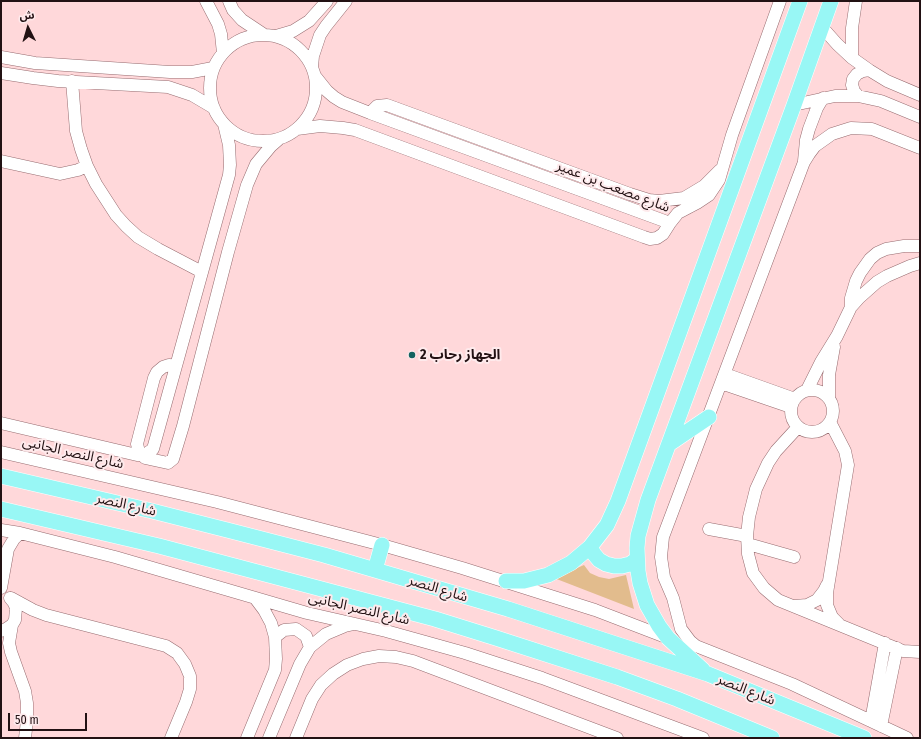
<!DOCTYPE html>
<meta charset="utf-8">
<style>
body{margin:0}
#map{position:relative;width:921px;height:739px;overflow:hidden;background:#ffd8da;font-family:"Fira Sans Condensed","Noto Sans Arabic",sans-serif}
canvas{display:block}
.frame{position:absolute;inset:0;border:2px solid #221113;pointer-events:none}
.north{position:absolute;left:8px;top:8px;width:40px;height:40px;-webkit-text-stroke:3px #feeaec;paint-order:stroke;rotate:355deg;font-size:11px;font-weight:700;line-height:16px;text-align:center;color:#221113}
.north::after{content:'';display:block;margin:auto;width:14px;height:18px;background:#221113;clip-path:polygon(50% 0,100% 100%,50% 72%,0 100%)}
.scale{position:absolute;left:8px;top:713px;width:79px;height:18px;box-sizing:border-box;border:2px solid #221113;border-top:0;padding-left:5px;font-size:12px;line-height:14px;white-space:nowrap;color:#221113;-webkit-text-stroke:3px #feeaec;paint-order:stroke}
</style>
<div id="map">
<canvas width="921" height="739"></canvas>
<div class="frame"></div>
<div class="north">ش</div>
<div class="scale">50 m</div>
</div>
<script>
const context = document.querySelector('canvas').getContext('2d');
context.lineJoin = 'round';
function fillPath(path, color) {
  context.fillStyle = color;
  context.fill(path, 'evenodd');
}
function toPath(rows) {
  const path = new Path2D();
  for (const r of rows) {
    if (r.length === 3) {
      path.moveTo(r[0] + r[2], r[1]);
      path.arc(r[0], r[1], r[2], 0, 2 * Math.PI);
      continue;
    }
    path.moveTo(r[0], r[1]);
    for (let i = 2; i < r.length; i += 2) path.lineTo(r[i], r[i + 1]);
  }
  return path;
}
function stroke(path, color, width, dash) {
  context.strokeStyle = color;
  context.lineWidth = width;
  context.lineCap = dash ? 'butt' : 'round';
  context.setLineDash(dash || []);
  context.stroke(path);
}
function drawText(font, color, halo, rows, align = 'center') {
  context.font = font + ' "Fira Sans Condensed","Noto Sans Arabic",sans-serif';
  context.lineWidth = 4;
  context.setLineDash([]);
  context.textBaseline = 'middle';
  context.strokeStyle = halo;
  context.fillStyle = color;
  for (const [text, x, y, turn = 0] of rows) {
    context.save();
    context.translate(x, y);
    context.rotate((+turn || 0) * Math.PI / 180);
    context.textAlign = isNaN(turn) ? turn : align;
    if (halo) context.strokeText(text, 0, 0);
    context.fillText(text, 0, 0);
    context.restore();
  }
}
fillPath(toPath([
 [584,565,590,573,599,577,609,579,626,575,634,609,554,578]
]), '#e2bc8d');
const minor = toPath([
 [206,1,218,24,221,34,223,53],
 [229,1,233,10,242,20,263,34],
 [821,26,837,44,852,58,869,70,887,81,920,95],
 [263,88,53],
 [276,36,293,31,309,21,327,1],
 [1,57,35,63,170,72,192,72,213,68],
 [852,58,852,28,856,1],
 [312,67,313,56,320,35,326,26,346,1],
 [1,73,33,78,58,81,168,87,192,95,214,108],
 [315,76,327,91,334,97,342,102,370,113,670,223],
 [72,81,76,131,81,149,87,166,96,184,116,215,126,226,138,237,158,249,202,272],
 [858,96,854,91,852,85,853,79,857,74,863,71,869,70],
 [794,105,835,96,858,96,881,101,920,117],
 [370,113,377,106,387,105,630,194,649,200,659,201,684,198,704,186,720,170],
 [297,129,320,126,343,128,355,130,644,237,650,239,657,238,663,234,670,223,678,213,697,203,709,195,719,180,732,135,780,1],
 [1,161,60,174,78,170,87,166],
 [804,161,806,140,809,129,817,108,823,98],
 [851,307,851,298,856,281,860,273,870,259,877,253,886,249,904,246,920,246],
 [176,366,169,365,163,367,157,372,154,378,137,444,139,452,145,458,168,463,173,459,183,426,228,252,247,185,256,164,271,146,279,139],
 [725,374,795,399],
 [721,383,791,407],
 [812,411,21],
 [807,390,821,362,837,336,851,307,859,298,877,282,887,276,910,266,920,263],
 [829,398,829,375,834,347],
 [830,422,845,451,848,465,827,593,827,605,832,617,839,624],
 [1,423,137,455,146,454,153,449,229,175,230,165,229,145,224,124],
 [798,427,776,451,768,463,756,489,749,517,747,536,748,554,753,573,764,588,778,600,903,651,920,652],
 [1,452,217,502,382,545,462,568,595,610,668,638],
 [709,529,747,536],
 [1,530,20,533,115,557,307,613,386,631,465,653,542,678,703,738],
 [748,544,794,557],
 [1,588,8,549,14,539,20,533],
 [11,598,33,610,46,615,166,646,177,653,185,664,190,676,190,689,186,702,171,738],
 [795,606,807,605,817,600,824,591,827,585],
 [12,625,9,643,11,652,25,691,27,703,27,721,25,738],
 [1,631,6,629,12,625,15,620,16,608,14,603,10,598],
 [275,637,284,630,296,629,306,636,310,647],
 [871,721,885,643],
 [881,726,897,648],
 [247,738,275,670,276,659,275,637,271,623,264,610,255,598],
 [269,738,300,664,310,647,326,634,345,626,354,624],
 [296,738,312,699,321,685,333,674,347,665,363,659,379,656,396,657,413,661,617,738],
 [907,738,792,684,696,646,690,641,681,629,673,598,664,577,661,557,663,537,804,162,809,154,815,146,832,134,851,128,872,129,920,148]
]);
const major = toPath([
 [669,444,709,417],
 [1,476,152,511,231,531,324,555,508,609,708,674,864,738],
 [1,509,159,546,435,619,496,638,617,677,677,699,772,738],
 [590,547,594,554,599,560,606,564,614,566,622,566,630,564,637,559],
 [375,570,382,545],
 [506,581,524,581,548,575,571,563,590,547,607,525,618,501,800,1],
 [703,670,668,638,659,626,647,605,640,583,638,571,637,548,638,536,648,500,794,105,831,1]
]);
stroke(minor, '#976c70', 13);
stroke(major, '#fff', 16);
stroke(minor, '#fff', 12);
stroke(major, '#98f7f5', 15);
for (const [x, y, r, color] of [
 [412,355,4,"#136361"]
]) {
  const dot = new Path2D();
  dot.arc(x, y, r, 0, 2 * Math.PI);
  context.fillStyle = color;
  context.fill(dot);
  stroke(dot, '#feeaec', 1.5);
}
drawText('14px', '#221113', '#feeaec', [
 ["شارع مصعب بن عمير",613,187,21],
 ["شارع النصر الجانبى",73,453,13],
 ["شارع النصر",126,505,13],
 ["شارع النصر",438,589,17],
 ["شارع النصر الجانبى",359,609,13],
 ["شارع النصر",746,690,22]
]);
drawText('bold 14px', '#221113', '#feeaec', [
 ["الجهاز رحاب 2",420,355]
], 'left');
</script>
